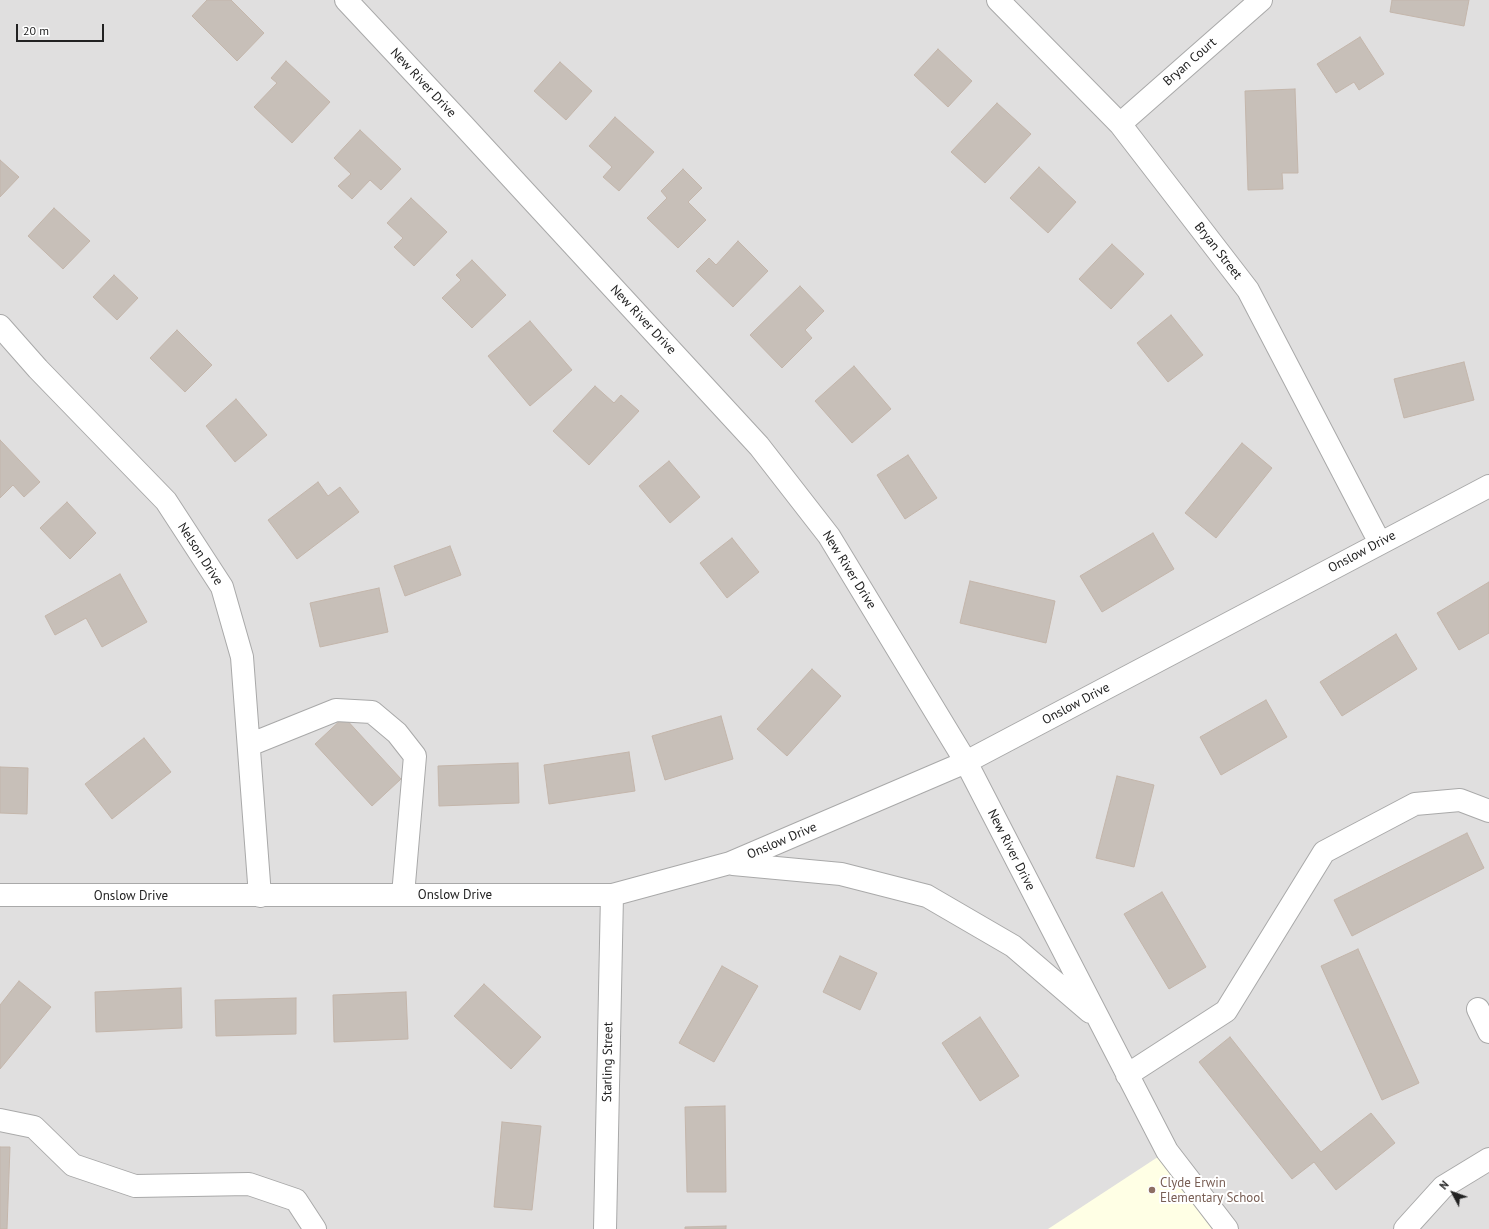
<!DOCTYPE html>
<style>
body{margin:0}
#map{position:relative;width:1489px;height:1229px;overflow:hidden;background:#f2efe9;font-family:"PT Sans",sans-serif}
canvas{display:block}
.north{position:absolute;left:1433px;top:1173px;width:40px;height:40px;-webkit-text-stroke:3px #fff;paint-order:stroke;rotate:311deg;font-size:11px;font-weight:700;line-height:16px;text-align:center;color:#222}
.north::after{content:'';display:block;margin:auto;width:14px;height:18px;background:#222;clip-path:polygon(50% 0,100% 100%,50% 72%,0 100%)}
.scale{position:absolute;left:16px;top:24px;width:88px;height:18px;box-sizing:border-box;border:2px solid #222;border-top:0;padding-left:5px;font-size:12px;line-height:14px;white-space:nowrap;color:#222;-webkit-text-stroke:3px #fff;paint-order:stroke}
</style>
<div id="map">
<canvas width="1489" height="1229"></canvas>
<div class="north">N</div>
<div class="scale">20 m</div>
</div>
<script>
const context = document.querySelector('canvas').getContext('2d');
context.lineJoin = 'round';
function fillPath(path, color) {
  context.fillStyle = color;
  context.fill(path, 'evenodd');
}
function toPath(rows) {
  const path = new Path2D();
  for (const r of rows) {
    path.moveTo(r[0], r[1]);
    for (let i = 2; i < r.length; i += 2) path.lineTo(r[i], r[i + 1]);
  }
  return path;
}
function stroke(path, color, width, dash) {
  context.strokeStyle = color;
  context.lineWidth = width;
  context.lineCap = dash ? 'butt' : 'round';
  context.setLineDash(dash || []);
  context.stroke(path);
}
function drawText(font, color, halo, rows, align = 'center') {
  context.font = font + ' "PT Sans",sans-serif';
  context.lineWidth = 4;
  context.setLineDash([]);
  context.textBaseline = 'middle';
  context.strokeStyle = halo;
  context.fillStyle = color;
  for (const [text, x, y, turn = 0] of rows) {
    context.save();
    context.translate(x, y);
    context.rotate((+turn || 0) * Math.PI / 180);
    context.textAlign = isNaN(turn) ? turn : align;
    if (halo) context.strokeText(text, 0, 0);
    context.fillText(text, 0, 0);
    context.restore();
  }
}
fillPath(toPath([
 [0,0,1489,0,1489,1229,0,1229]
]), '#e0dfdf');
fillPath(toPath([
 [1167,1151,1227,1229,1048,1229]
]), '#ffffe5');
const building = toPath([
 [207,0,231,0,264,33,237,61,192,16,207,0],
 [1392,0,1469,0,1464,26,1390,12,1392,0],
 [1360,37,1384,74,1359,90,1354,82,1336,93,1317,64,1360,37],
 [938,49,972,81,948,107,914,75,938,49],
 [286,61,330,102,292,143,254,107,277,83,271,78,286,61],
 [560,62,592,91,566,120,534,91,560,62],
 [1295,89,1298,173,1282,173,1283,189,1248,190,1245,91,1295,89],
 [997,103,1031,134,985,183,951,152,997,103],
 [615,117,654,152,619,191,603,177,612,167,589,146,615,117],
 [360,130,401,169,381,190,370,180,352,199,338,186,351,174,334,158,360,130],
 [0,160,19,177,0,197,0,160],
 [1039,167,1076,202,1048,233,1010,198,1039,167],
 [683,169,702,188,688,202,706,220,678,248,647,218,667,198,661,191,683,169],
 [411,198,447,232,414,266,394,247,403,238,387,223,411,198],
 [54,208,90,241,63,269,28,236,54,208],
 [738,241,768,271,733,307,696,271,709,258,716,265,738,241],
 [1112,244,1144,274,1111,309,1079,279,1112,244],
 [472,260,506,295,472,328,442,298,461,280,456,275,472,260],
 [114,275,138,298,117,320,93,297,114,275],
 [800,286,824,311,805,330,812,338,782,368,750,335,800,286],
 [1171,315,1203,355,1168,382,1137,343,1171,315],
 [530,321,572,370,530,406,488,356,530,321],
 [177,330,212,365,185,392,150,358,177,330],
 [1464,362,1474,400,1404,418,1394,379,1464,362],
 [854,366,891,409,852,443,815,401,854,366],
 [595,386,614,403,621,395,639,411,589,465,553,431,595,386],
 [236,399,267,435,235,462,206,426,236,399],
 [0,440,40,482,24,497,13,485,0,498,0,440],
 [1242,443,1272,468,1216,538,1185,513,1242,443],
 [908,455,937,498,905,519,877,475,908,455],
 [669,461,700,497,670,523,639,486,669,461],
 [318,482,328,496,340,487,359,512,297,559,268,520,318,482],
 [67,502,96,533,70,559,40,528,67,502],
 [1153,533,1174,569,1102,612,1080,576,1153,533],
 [732,538,759,572,727,598,700,563,732,538],
 [450,546,461,575,405,596,394,566,450,546],
 [120,574,147,622,102,647,86,618,55,635,45,616,120,574],
 [970,581,1055,601,1046,643,960,623,970,581],
 [1489,582,1489,633,1459,650,1437,613,1489,582],
 [379,588,388,632,320,647,310,603,379,588],
 [1396,634,1417,669,1342,716,1320,682,1396,634],
 [812,669,841,696,787,756,757,729,812,669],
 [1266,700,1287,737,1221,775,1200,737,1266,700],
 [721,716,733,759,665,780,652,736,721,716],
 [344,717,401,779,372,806,315,744,344,717],
 [144,738,171,772,112,819,85,784,144,738],
 [629,752,635,791,549,804,544,765,629,752],
 [518,763,519,803,439,806,438,766,518,763],
 [0,767,28,768,27,814,0,813,0,767],
 [1117,776,1154,785,1134,867,1096,858,1117,776],
 [1467,833,1484,868,1352,936,1334,900,1467,833],
 [1162,892,1206,967,1169,989,1124,914,1162,892],
 [1358,949,1419,1083,1382,1100,1321,966,1358,949],
 [840,956,877,973,860,1010,823,992,840,956],
 [722,966,758,986,714,1062,679,1043,722,966],
 [19,981,51,1007,0,1069,0,1005,19,981],
 [484,984,541,1037,511,1069,454,1016,484,984],
 [181,988,182,1028,96,1032,95,992,181,988],
 [406,992,408,1039,334,1042,333,995,406,992],
 [296,998,296,1034,216,1036,215,1000,296,998],
 [980,1017,1019,1076,980,1101,942,1043,980,1017],
 [1230,1037,1321,1152,1371,1113,1395,1143,1336,1190,1314,1162,1292,1179,1199,1062,1230,1037],
 [725,1106,726,1192,687,1192,685,1107,725,1106],
 [502,1122,541,1126,532,1210,494,1207,502,1122],
 [0,1147,10,1147,7,1229,0,1229,0,1147],
 [726,1226,726,1229,685,1229,685,1227,726,1226]
]);
fillPath(building, '#c7bfb8');
stroke(building, '#c4b6ab', 1);
const minor = toPath([
 [346,0,463,125,759,446,829,536,966,762,1167,1151,1227,1229],
 [998,0,1120,124,1248,290,1380,543],
 [1120,124,1261,0],
 [0,326,38,369,166,501,222,587,242,657,260,896],
 [249,745,336,710,372,712,397,733,415,756,403,895],
 [733,864,841,874,927,896,1013,946,1090,1012],
 [0,895,612,895,730,863,966,762,1489,486],
 [1478,1009,1489,1032],
 [1127,1075,1226,1011,1324,852,1415,804,1460,800,1489,811],
 [0,1120,34,1127,73,1165,135,1186,249,1184,296,1200,315,1229],
 [605,1229,612,895],
 [1405,1229,1443,1187,1489,1159]
]);
stroke(minor, '#a9a9a9', 24);
stroke(minor, '#fff', 22);
for (const [x, y, r, color] of [
 [1152,1190,4,"#8d6e63"]
]) {
  const dot = new Path2D();
  dot.arc(x, y, r, 0, 2 * Math.PI);
  context.fillStyle = color;
  context.fill(dot);
  stroke(dot, '#fff', 1.5);
}
drawText('13px', '#222', '#fff', [
 ["Bryan Court",1190,62,-41],
 ["New River Drive",423,83,47],
 ["Bryan Street",1218,251,52],
 ["New River Drive",643,320,47],
 ["Onslow Drive",1362,552,-28],
 ["Nelson Drive",200,554,57],
 ["New River Drive",849,570,58],
 ["Onslow Drive",1076,704,-28],
 ["Onslow Drive",782,841,-23],
 ["New River Drive",1011,850,63],
 ["Onslow Drive",455,895],
 ["Onslow Drive",131,896],
 ["Starling Street",608,1062,-89]
]);
drawText('13px', '#785e54', '#fff', [
 ["Clyde Erwin",1160,1183],
 ["Elementary School",1160,1198]
], 'left');
</script>
